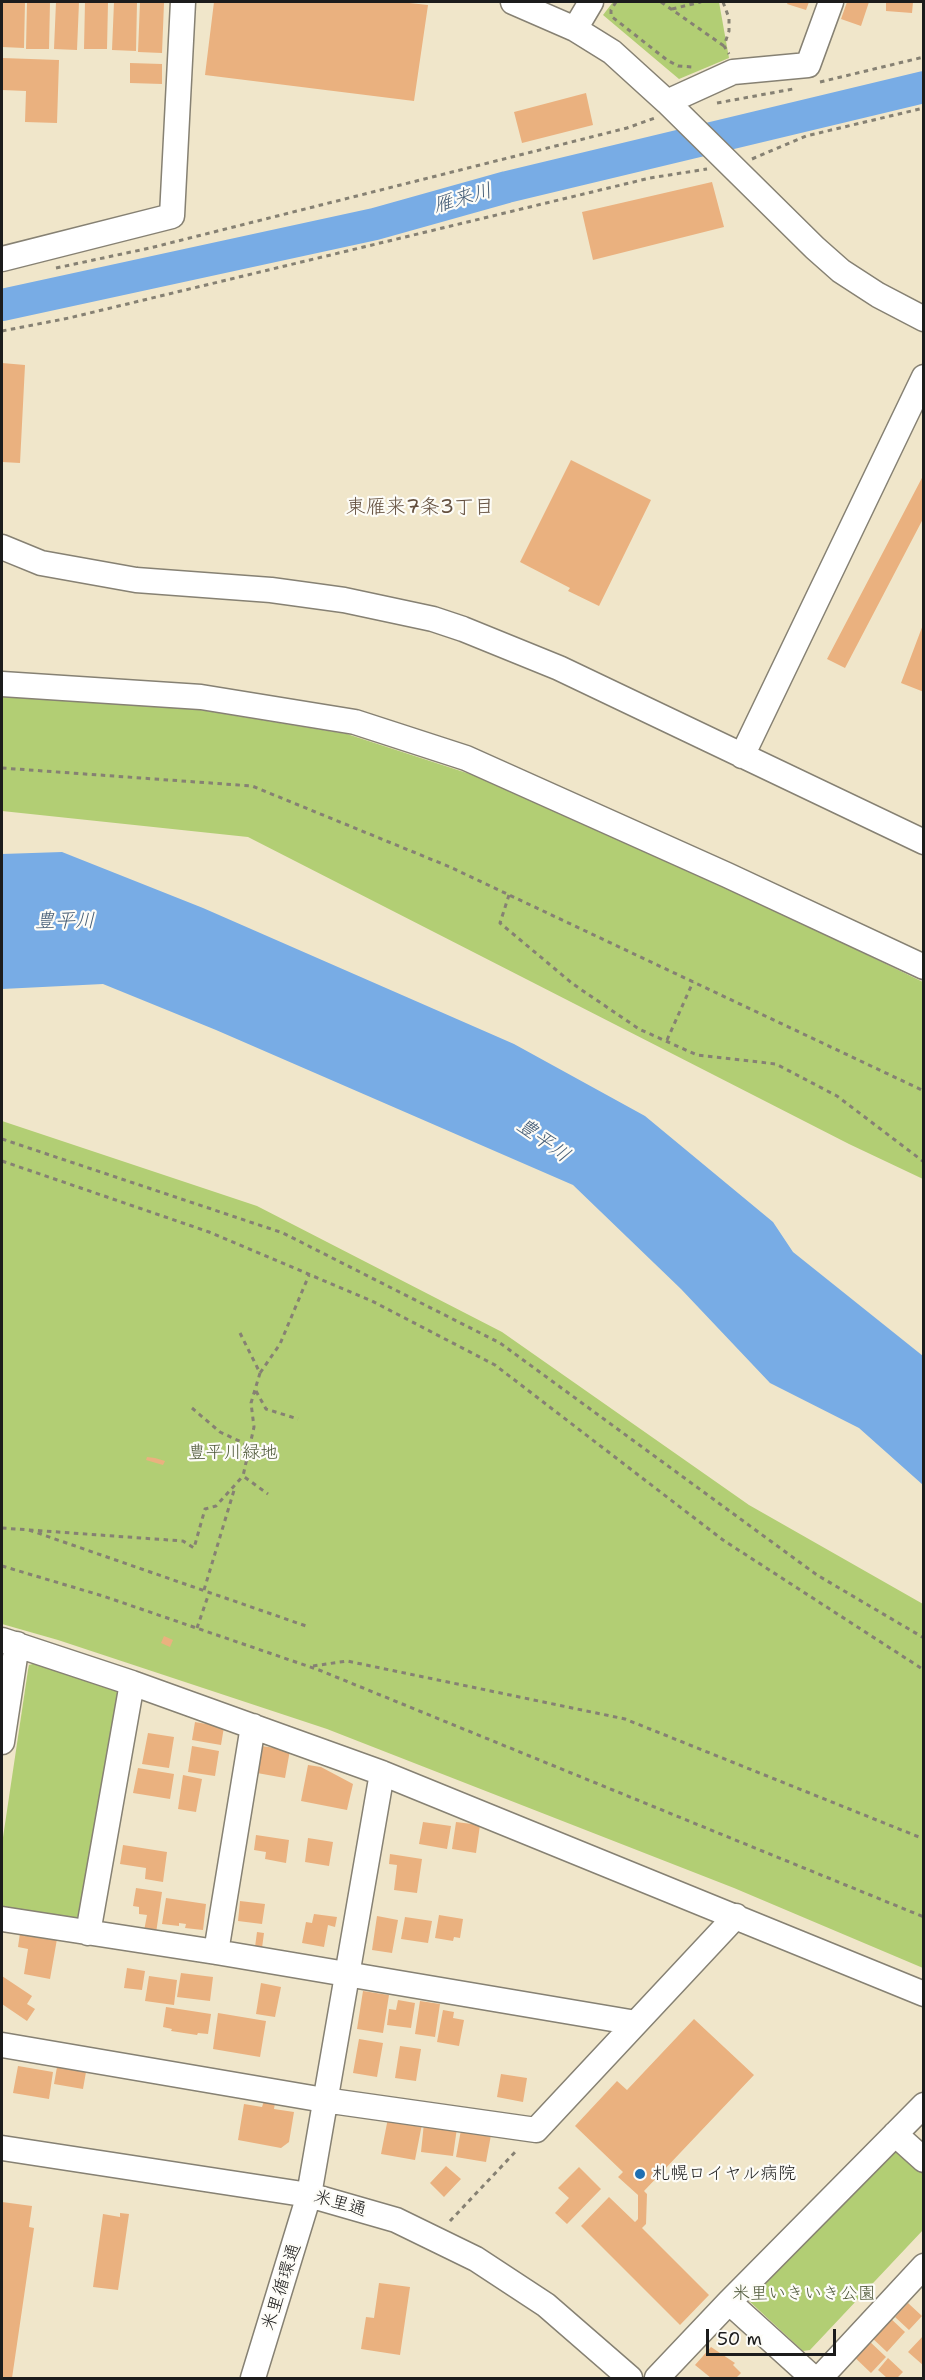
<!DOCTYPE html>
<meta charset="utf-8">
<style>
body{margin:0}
#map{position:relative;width:925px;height:2380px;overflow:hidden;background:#f0e6ca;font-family:"Shantell Sans",sans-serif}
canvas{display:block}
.frame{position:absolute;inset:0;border:3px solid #1c1c1c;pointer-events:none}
.scale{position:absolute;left:706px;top:2329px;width:130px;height:27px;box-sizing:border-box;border:3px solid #1c1c1c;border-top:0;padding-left:8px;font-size:18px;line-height:21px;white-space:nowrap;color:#1c1c1c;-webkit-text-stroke:4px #fdfcf7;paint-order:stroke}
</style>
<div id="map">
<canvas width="925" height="2380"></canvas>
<div class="frame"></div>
<div class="scale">50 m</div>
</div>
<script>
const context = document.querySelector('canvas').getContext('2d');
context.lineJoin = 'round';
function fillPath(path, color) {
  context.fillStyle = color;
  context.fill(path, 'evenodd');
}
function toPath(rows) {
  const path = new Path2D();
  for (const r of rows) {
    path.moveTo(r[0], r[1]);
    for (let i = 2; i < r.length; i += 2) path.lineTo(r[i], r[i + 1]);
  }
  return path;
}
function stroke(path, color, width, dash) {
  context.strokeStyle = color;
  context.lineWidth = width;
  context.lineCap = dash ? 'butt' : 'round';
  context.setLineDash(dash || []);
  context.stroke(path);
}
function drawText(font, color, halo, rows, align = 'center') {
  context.font = font + ' "Shantell Sans","Klee One",sans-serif';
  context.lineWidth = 4.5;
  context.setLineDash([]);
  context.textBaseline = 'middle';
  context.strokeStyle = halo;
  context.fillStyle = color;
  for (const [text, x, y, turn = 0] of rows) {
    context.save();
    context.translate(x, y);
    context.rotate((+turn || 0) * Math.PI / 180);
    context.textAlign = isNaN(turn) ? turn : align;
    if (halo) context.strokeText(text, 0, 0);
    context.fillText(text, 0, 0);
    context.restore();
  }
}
fillPath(toPath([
 [613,2,719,2,729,58,679,79,603,15],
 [2,695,164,704,347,734,516,789,709,878,923,982,923,1179,849,1144,248,837,2,811],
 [2,1121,257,1206,502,1332,749,1505,923,1604,923,1968,734,1888,327,1729,58,1640,2,1624],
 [36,1663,115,1686,119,1693,82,1913,76,1918,2,1907,2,1844,28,1670,29,1665],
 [896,2146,923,2172,923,2230,810,2350,803,2351,748,2300]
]), '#b2ce74');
fillPath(toPath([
 [62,852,203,908,514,1044,645,1116,773,1222,793,1252,923,1356,923,1485,859,1428,770,1383,681,1289,573,1185,216,1030,103,984,2,989,2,854]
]), '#78ace5');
stroke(toPath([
 [2,305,375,224,507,187,924,87]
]), '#78ace5', 32);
fillPath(toPath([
 [2,2,25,2,24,48,2,47],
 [27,2,50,2,49,49,26,49],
 [56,2,79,2,77,50,54,49],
 [85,2,108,2,107,49,84,49],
 [114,2,137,2,136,51,112,50],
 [140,2,164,3,162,53,138,52],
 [214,2,400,2,428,5,414,101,205,75],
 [788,2,809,2,806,10,787,4],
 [847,2,869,2,861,26,841,19],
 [886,2,913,2,912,13,886,11],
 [2,58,59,60,57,123,25,122,26,91,2,90],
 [130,63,162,64,162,84,130,83],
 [586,93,593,125,522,143,514,112],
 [712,182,724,227,593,260,582,212],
 [2,363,25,365,20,463,2,462],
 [571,460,651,500,599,606,568,591,570,588,520,562],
 [924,474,924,517,845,668,827,659],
 [924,622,924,692,901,683],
 [147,1457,155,1458,165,1461,163,1465,146,1460],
 [164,1636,173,1640,170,1647,161,1643],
 [195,1722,224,1727,221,1745,192,1740],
 [148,1733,174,1737,169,1768,142,1764],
 [192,1746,219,1751,215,1776,188,1772],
 [261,1746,290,1750,285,1778,257,1773],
 [308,1765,321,1767,353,1784,347,1810,301,1801],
 [138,1768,174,1774,170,1799,133,1793],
 [183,1775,202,1779,196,1812,178,1809],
 [423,1822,451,1826,447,1849,419,1844],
 [456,1822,480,1825,476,1853,452,1849],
 [256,1835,289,1840,286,1863,265,1859,266,1852,254,1850],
 [308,1838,333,1842,329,1866,305,1862],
 [123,1845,167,1852,163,1882,145,1879,146,1868,120,1864],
 [390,1854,422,1859,417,1893,394,1890,397,1865,389,1864],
 [136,1888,162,1892,156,1933,144,1931,147,1915,139,1914,139,1907,133,1906],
 [166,1898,206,1904,203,1930,185,1928,186,1924,179,1923,179,1926,162,1924],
 [240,1901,265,1904,262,1924,238,1921],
 [314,1914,337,1917,335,1927,328,1925,324,1947,302,1943,306,1922,312,1923],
 [439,1915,463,1919,460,1938,454,1937,453,1941,435,1938],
 [377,1916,398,1920,392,1953,372,1950],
 [405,1917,432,1921,428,1943,401,1939],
 [257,1932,264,1933,262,1948,255,1947],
 [20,1933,57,1939,50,1979,24,1974,28,1949,18,1947],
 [127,1968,145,1971,142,1990,124,1988],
 [181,1973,213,1977,210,2001,177,1997],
 [2,1976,32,1996,27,2004,35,2009,27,2021,2,2004],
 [149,1976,177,1980,174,2005,145,2001],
 [261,1983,281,1987,275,2017,256,2014],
 [363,1991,389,1995,383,2033,357,2029],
 [398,2000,415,2003,411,2028,387,2025,389,2009,396,2010],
 [420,2001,440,2004,435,2037,415,2034],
 [166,2007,211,2014,208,2034,198,2033,197,2035,171,2031,172,2029,163,2027],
 [443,2010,454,2012,453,2018,464,2020,459,2046,437,2042],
 [218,2013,266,2021,260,2057,213,2049],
 [694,2019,754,2075,644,2191,647,2194,646,2224,642,2228,709,2295,680,2325,581,2226,609,2197,635,2222,638,2219,638,2195,618,2177,623,2172,575,2126,617,2081,627,2090],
 [359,2039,383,2043,377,2077,353,2073],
 [400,2046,421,2049,416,2081,395,2078],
 [18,2066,53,2072,49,2099,13,2093],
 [57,2067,86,2072,83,2089,54,2084],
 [501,2074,527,2078,523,2102,497,2097],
 [264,2101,275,2103,274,2109,294,2112,289,2142,281,2148,238,2140,244,2104,262,2107],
 [388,2118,422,2124,415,2160,381,2154],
 [424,2123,457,2128,453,2156,421,2152],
 [461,2130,491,2135,486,2162,456,2157],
 [446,2166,461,2179,444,2197,430,2183],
 [579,2167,601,2189,567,2224,555,2213,569,2198,558,2188],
 [2,2202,32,2206,29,2227,34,2228,12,2378,2,2378],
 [120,2213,129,2214,118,2290,93,2287,103,2214,120,2217],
 [379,2283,410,2287,400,2355,361,2349,366,2317,374,2318],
 [908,2303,922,2316,909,2330,895,2317],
 [888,2316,905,2332,887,2352,870,2336],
 [924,2335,924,2366,908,2352],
 [867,2339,886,2357,871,2373,849,2352],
 [711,2347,735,2363,733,2365,741,2373,736,2378,711,2378,695,2365],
 [888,2358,903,2372,897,2378,887,2378,878,2370]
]), '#eab17f');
const minor = toPath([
 [513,2,575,29,612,52,667,102,815,248,841,271,878,295,924,319],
 [575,29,591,2],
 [667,102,733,72,808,65,831,2],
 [2,259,172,216,183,2],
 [2,547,41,563,136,580,271,590,344,600,433,619,463,629,559,668,924,842],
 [2,684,201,697,355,722,466,758,727,875,924,967],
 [742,756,924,377],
 [2,1640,132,1683,382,1773,924,1994],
 [2,1742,17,1644],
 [2,1919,216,1952,636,2023],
 [88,1933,132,1683],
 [216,1952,253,1726],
 [2,2045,324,2100,536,2130,736,1916],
 [895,2134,924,2160],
 [2,2148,309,2195,396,2220,476,2259,546,2305,630,2378],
 [729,2302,813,2378],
 [253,2378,309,2195,382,1773],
 [657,2378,729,2302,924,2105],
 [820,2378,924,2266]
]);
stroke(minor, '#868173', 27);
stroke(toPath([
 [616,2,611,10,611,16,667,60,678,66,693,67],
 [661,2,724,46],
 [723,2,729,18,729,31,724,46,729,54],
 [672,9,701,2],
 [820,82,924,57],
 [717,103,793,89],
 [752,159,806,136,924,108],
 [56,268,150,248,627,128,655,118],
 [2,331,69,318,650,178,707,169],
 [2,768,252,786,450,867,924,1091],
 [509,895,500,923,573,984,639,1029,697,1055,776,1064,837,1096,924,1162],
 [667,1040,693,982],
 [2,1139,283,1233,500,1343,817,1575,924,1638],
 [2,1161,209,1232,372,1301,495,1365,723,1540,924,1670],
 [240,1333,260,1373,280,1344,309,1275],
 [260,1373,251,1403,254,1427,243,1476,268,1494],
 [256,1391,266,1409,298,1419],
 [192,1408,220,1432,250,1446],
 [2,1528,183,1541,194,1548,205,1509,216,1506,243,1476],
 [29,1530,309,1627],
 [2,1566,103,1596,319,1670,924,1917],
 [204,1590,235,1487],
 [197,1628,209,1593],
 [313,1666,347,1661,625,1719,924,1839],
 [450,2221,518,2149]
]), '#868173', 3, [4.5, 4.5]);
stroke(minor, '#fff', 24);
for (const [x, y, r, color] of [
 [640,2174,6,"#1f6fb2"]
]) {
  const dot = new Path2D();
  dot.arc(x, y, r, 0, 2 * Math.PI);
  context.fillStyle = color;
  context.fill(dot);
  stroke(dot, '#fdfcf7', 2);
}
drawText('18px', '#505a3b', '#fdfcf7', [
 ["豊平川緑地",233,1453],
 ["米里いきいき公園",804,2294]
]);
drawText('18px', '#1c1c1c', '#fdfcf7', [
 ["札幌ロイヤル病院",652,2174]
], 'left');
drawText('18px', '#1c1c1c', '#fdfcf7', [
 ["米里通",340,2204,16],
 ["米里循環通",282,2287,-72]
]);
drawText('italic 20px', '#455d76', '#fdfcf7', [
 ["雁来川",463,199,-16],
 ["豊平川",65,922],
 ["豊平川",543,1141,36]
]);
drawText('20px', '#64503f', '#fdfcf7', [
 ["東雁来7条3丁目",420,508]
]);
</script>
